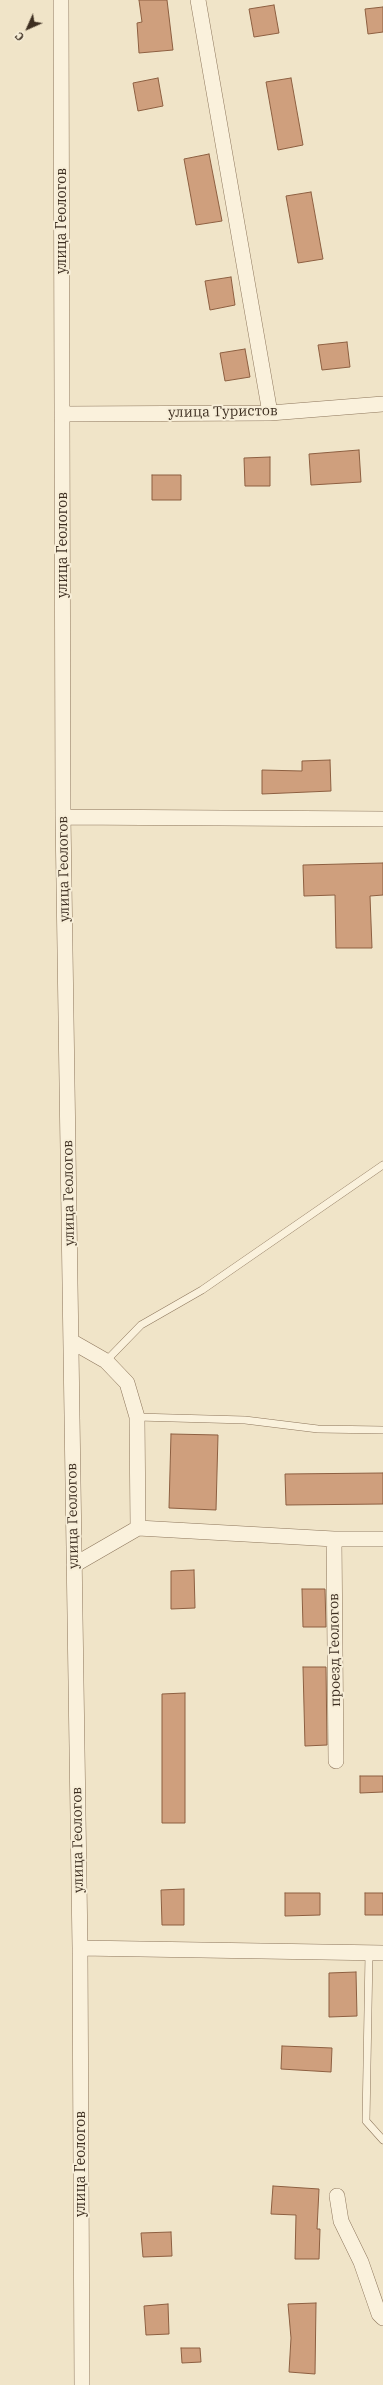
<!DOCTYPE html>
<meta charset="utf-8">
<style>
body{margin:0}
#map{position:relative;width:383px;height:2385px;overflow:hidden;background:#f0e4c8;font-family:"IBM Plex Serif",serif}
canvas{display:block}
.north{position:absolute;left:8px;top:8px;width:40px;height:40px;-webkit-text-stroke:3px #f7eed8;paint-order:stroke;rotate:225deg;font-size:11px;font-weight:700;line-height:16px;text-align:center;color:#3d2e20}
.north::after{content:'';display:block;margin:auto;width:14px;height:18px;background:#3d2e20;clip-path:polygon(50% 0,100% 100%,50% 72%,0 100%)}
</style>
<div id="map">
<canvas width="383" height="2385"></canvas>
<div class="north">С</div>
</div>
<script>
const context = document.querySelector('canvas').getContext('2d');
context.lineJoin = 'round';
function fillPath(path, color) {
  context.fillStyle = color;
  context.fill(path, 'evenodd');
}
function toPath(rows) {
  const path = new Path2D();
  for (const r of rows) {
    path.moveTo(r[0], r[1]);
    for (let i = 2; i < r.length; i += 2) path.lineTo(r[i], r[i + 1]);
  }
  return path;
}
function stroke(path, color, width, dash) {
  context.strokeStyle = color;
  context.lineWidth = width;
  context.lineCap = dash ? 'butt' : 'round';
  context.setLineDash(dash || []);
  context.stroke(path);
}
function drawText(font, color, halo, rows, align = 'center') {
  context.font = font + ' "IBM Plex Serif",serif';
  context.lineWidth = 4;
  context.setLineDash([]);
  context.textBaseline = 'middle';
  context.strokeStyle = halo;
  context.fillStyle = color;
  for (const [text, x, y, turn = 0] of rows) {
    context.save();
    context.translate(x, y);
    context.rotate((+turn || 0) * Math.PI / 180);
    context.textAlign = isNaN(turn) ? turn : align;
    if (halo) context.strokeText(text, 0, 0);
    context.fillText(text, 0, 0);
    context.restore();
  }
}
const building = toPath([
 [139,0,167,0,173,50,139,53,137,23,142,22,139,0],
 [274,5,279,33,254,37,249,9,274,5],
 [383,7,383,32,368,34,365,9,383,7],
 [158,78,163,106,138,111,133,83,158,78],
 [291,78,303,145,278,150,266,82,291,78],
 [209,154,222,221,196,225,184,159,209,154],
 [311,192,323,259,298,263,286,196,311,192],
 [231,277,235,305,210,310,205,281,231,277],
 [347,342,350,367,322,370,318,345,347,342],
 [245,349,250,377,225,381,220,353,245,349],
 [359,450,361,482,311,485,309,454,359,450],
 [270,457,270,486,245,486,244,458,270,457],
 [152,475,181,475,181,500,152,500,152,475],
 [330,760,331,791,262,794,262,770,302,771,302,761,330,760],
 [383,863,383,895,370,896,372,948,336,948,335,895,304,896,303,865,383,863],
 [171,1434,218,1435,216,1510,169,1508,171,1434],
 [383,1473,383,1504,286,1505,285,1474,383,1473],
 [194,1570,195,1608,171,1609,171,1571,194,1570],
 [302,1589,325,1589,326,1627,303,1627,302,1589],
 [303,1667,326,1667,327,1745,305,1746,303,1667],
 [185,1693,185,1823,162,1823,162,1694,185,1693],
 [360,1776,383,1776,383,1792,360,1793,360,1776],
 [184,1889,184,1925,162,1925,161,1890,184,1889],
 [285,1893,320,1893,320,1915,285,1916,285,1893],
 [365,1893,383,1893,383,1915,365,1915,365,1893],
 [356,1972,357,2016,329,2017,329,1973,356,1972],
 [282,2046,332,2048,331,2072,281,2069,282,2046],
 [273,2186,319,2189,317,2229,320,2229,319,2259,295,2259,296,2215,271,2214,273,2186],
 [171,2232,172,2256,143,2257,141,2233,171,2232],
 [316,2303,315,2374,289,2372,291,2338,288,2304,316,2303],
 [168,2304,169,2334,146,2335,144,2306,168,2304],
 [181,2348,200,2348,201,2362,182,2363,181,2348]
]);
fillPath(building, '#cf9f7d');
stroke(building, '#8d5f41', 1);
const lane = toPath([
 [106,1361,141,1325,202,1290,383,1165],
 [137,1417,245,1420,318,1429,383,1430],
 [369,1954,366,2121,383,2140]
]);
const street = toPath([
 [61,0,63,817,80,1948,82,2385],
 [198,0,270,413],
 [63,414,270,413,383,404],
 [63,817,383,819],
 [71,1341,106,1361,127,1383,137,1417,138,1528],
 [334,1539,336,1761],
 [74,1565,138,1528,334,1539,383,1539],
 [80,1948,383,1953],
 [337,2196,341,2221,361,2262,379,2314,383,2318]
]);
stroke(lane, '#8d765c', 8);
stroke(street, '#8d765c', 16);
stroke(lane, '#faf1dc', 7);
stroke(street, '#faf1dc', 15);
drawText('14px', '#3d2e20', '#f7eed8', [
 ["улица Геологов",62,221,-90],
 ["улица Туристов",223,412,-1],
 ["улица Геологов",63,545,-90],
 ["улица Геологов",64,869,-91],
 ["улица Геологов",69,1193,-91],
 ["улица Геологов",73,1516,-91],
 ["проезд Геологов",335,1650,-91],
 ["улица Геологов",78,1840,-91],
 ["улица Геологов",81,2164,-90]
]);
</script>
